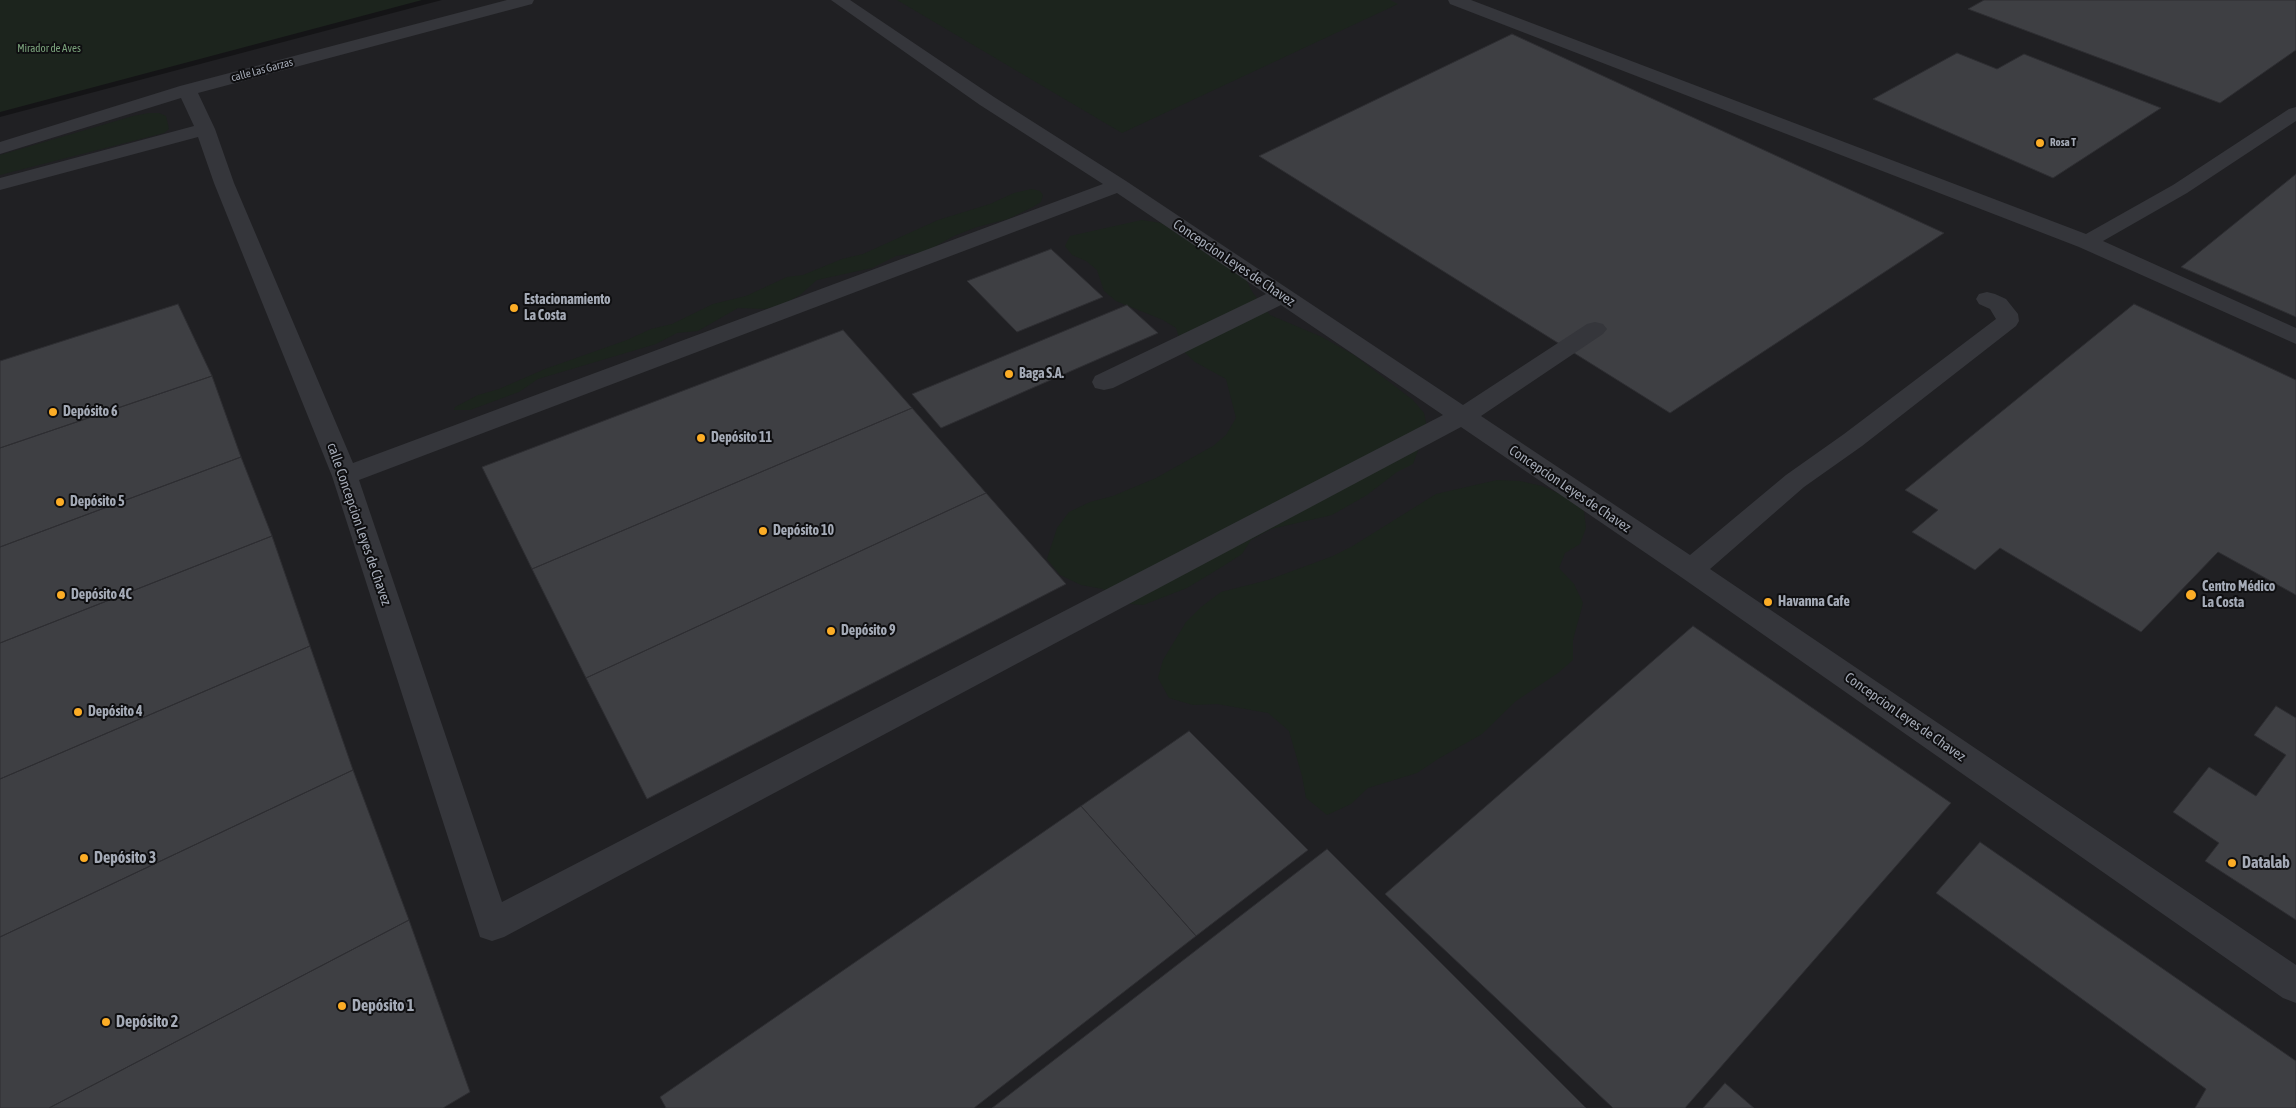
<!DOCTYPE html>
<meta charset="utf-8">
<style>
body{margin:0}
canvas{display:block;background:#141416}
</style>
<canvas width="2296" height="1108"></canvas>
<script>
const context = document.querySelector('canvas').getContext('2d');
context.lineJoin = 'round';
function fillPath(path, color) {
  context.fillStyle = color;
  context.fill(path, 'evenodd');
}
function toPath(rows) {
  const path = new Path2D();
  for (const r of rows) {
    path.moveTo(r[0], r[1]);
    for (let i = 2; i < r.length; i += 2) path.lineTo(r[i], r[i + 1]);
  }
  return path;
}
function stroke(path, color, width, dash) {
  context.strokeStyle = color;
  context.lineWidth = width;
  context.lineCap = dash ? 'butt' : 'round';
  context.setLineDash(dash || []);
  context.stroke(path);
}
function drawText(font, color, halo, rows, align = 'center') {
  context.font = font + ' "Asap Condensed",sans-serif';
  context.lineWidth = 4;
  context.setLineDash([]);
  context.textBaseline = 'middle';
  context.strokeStyle = halo;
  context.fillStyle = color;
  for (const [text, x, y, turn = 0] of rows) {
    context.save();
    context.translate(x, y);
    context.rotate((+turn || 0) * Math.PI / 180);
    context.textAlign = isNaN(turn) ? turn : align;
    if (halo) context.strokeText(text, 0, 0);
    context.fillText(text, 0, 0);
    context.restore();
  }
}
fillPath(toPath([
 [442,0,2296,0,2296,1108,0,1108,0,117]
]), '#202023');
fillPath(toPath([
 [0,0,422,0,0,112],
 [897,0,1390,0,1398,4,1122,133],
 [149,113,159,113,166,116,169,129,164,133,0,175,0,155,133,116],
 [1032,189,1040,191,1043,195,1041,202,1033,207,1008,219,977,227,954,236,925,252,896,256,872,268,817,280,800,295,782,305,765,309,738,308,698,331,677,333,656,344,538,379,519,392,470,410,454,410,455,407,478,395,499,389,545,369,627,340,651,329,672,324,713,304,746,296,787,277,803,275,842,259,863,254,938,220,990,204,1014,193],
 [1142,220,1161,223,1241,270,1253,293,1270,315,1322,337,1354,355,1413,400,1424,413,1427,427,1413,464,1397,472,1367,495,1332,515,1271,529,1251,540,1242,554,1225,565,1187,588,1143,605,1118,603,1103,589,1081,585,1060,575,1047,559,1057,528,1069,512,1090,502,1113,496,1156,478,1213,446,1226,435,1236,418,1226,379,1195,362,1184,352,1176,328,1163,320,1116,301,1104,291,1097,270,1086,261,1072,255,1065,246,1070,236],
 [1497,480,1520,481,1542,486,1565,496,1584,511,1586,528,1580,544,1565,553,1559,568,1574,584,1583,603,1573,640,1573,660,1558,673,1516,701,1482,734,1438,759,1417,773,1368,788,1351,804,1327,815,1306,798,1302,776,1289,731,1268,713,1217,704,1193,705,1169,698,1158,678,1163,660,1186,622,1201,607,1221,592,1268,580,1333,556,1351,547,1436,494]
]), '#1c241d');
const building = toPath([
 [1984,0,2296,0,2296,50,2220,103,1968,9,1984,0],
 [1512,34,1944,233,1670,413,1259,156,1512,34],
 [1957,53,1997,69,2024,54,2161,108,2053,178,1873,99,1957,53],
 [2296,174,2296,317,2181,267,2296,174],
 [1051,249,1103,297,1017,332,967,281,1051,249],
 [178,304,212,376,0,448,0,361,178,304],
 [2134,304,2296,380,2296,595,2218,552,2141,632,2000,548,1975,570,1912,532,1938,510,1905,490,2134,304],
 [1127,305,1158,333,941,428,912,394,1127,305],
 [843,330,912,408,532,569,482,467,843,330],
 [212,376,241,457,0,547,0,448,212,376],
 [912,408,986,493,586,678,532,569,912,408],
 [241,457,272,536,0,643,0,547,241,457],
 [986,493,1066,584,647,799,586,678,986,493],
 [272,536,310,646,0,779,0,643,272,536],
 [1693,626,1951,803,1685,1108,1613,1108,1385,894,1693,626],
 [310,646,353,770,0,937,0,779,310,646],
 [2276,706,2296,718,2296,920,2205,861,2219,843,2173,812,2209,767,2256,796,2286,755,2254,735,2276,706],
 [1189,731,1308,850,1196,936,1081,806,1189,731],
 [353,770,409,920,49,1108,0,1108,0,937,353,770],
 [1081,806,1196,936,974,1108,666,1108,660,1097,1081,806],
 [1980,842,2296,1061,2296,1108,2195,1108,2206,1089,1936,893,1980,842],
 [1327,849,1586,1108,992,1108,1327,849],
 [409,920,470,1092,443,1108,49,1108,409,920],
 [1725,1083,1754,1108,1703,1108,1725,1083]
]);
fillPath(building, '#3e3f43');
stroke(building, '#2e2e32', 1);
fillPath(toPath([
 [507,0,534,0,532,4,198,93,215,129,234,183,353,463,1103,184,980,105,831,0,850,0,994,97,1126,181,1463,405,1587,324,1595,322,1603,324,1607,329,1603,334,1481,416,1690,555,1786,475,1844,434,1996,319,1990,309,1979,304,1976,299,1979,294,1987,292,1995,294,2006,299,2018,314,2019,321,2016,326,1862,446,1804,487,1710,569,2296,965,2296,1003,2283,998,1681,577,1461,427,504,937,492,941,480,937,332,476,214,183,198,137,0,190,0,178,194,126,181,98,0,154,0,142,180,86,507,0],
 [1117,193,1266,294,1095,376,1092,382,1095,388,1104,390,1113,388,1281,305,1443,415,502,902,359,480,1117,193],
 [1448,0,1471,0,2086,234,2173,185,2289,109,2296,107,2296,121,2187,193,2103,241,2296,328,2296,344,2079,247,1450,4,1448,0]
]), '#35363b');
for (const [x, y, r, color] of [
 [2040,143,5,"#fcad26"],
 [514,308,5,"#fcad26"],
 [1009,374,5,"#fcad26"],
 [53,412,5,"#fcad26"],
 [701,438,5,"#fcad26"],
 [60,502,5,"#fcad26"],
 [763,531,5,"#fcad26"],
 [61,595,5,"#fcad26"],
 [2191,595,6,"#fcad26"],
 [1768,602,5,"#fcad26"],
 [831,631,5,"#fcad26"],
 [78,712,5,"#fcad26"],
 [84,858,5,"#fcad26"],
 [2232,863,5,"#fcad26"],
 [342,1006,5,"#fcad26"],
 [106,1022,5,"#fcad26"]
]) {
  const dot = new Path2D();
  dot.arc(x, y, r, 0, 2 * Math.PI);
  context.fillStyle = color;
  context.fill(dot);
  stroke(dot, '#0f0f11', 2);
}
drawText('11px', '#7ba37c', '#0f0f11', [
 ["Mirador de Aves",49,49]
]);
drawText('11px', '#a5abb7', '#0f0f11', [
 ["calle Las Garzas",262,70,-15]
]);
drawText('bold 11px', '#a5abb7', '#0f0f11', [
 ["Rosa T",2050,143]
], 'left');
drawText('14px', '#a5abb7', '#0f0f11', [
 ["Concepcion Leyes de Chavez",1234,263,34],
 ["Concepcion Leyes de Chavez",1570,489,34],
 ["calle Concepcion Leyes de Chavez",359,524,71],
 ["Concepcion Leyes de Chavez",1905,717,35]
]);
drawText('bold 14px', '#a5abb7', '#0f0f11', [
 ["Estacionamiento",524,300],
 ["La Costa",524,316],
 ["Baga S.A.",1019,374],
 ["Depósito 6",63,412],
 ["Depósito 11",711,438],
 ["Depósito 5",70,502],
 ["Depósito 10",773,531],
 ["Centro Médico",2202,587],
 ["La Costa",2202,603],
 ["Depósito 4C",71,595],
 ["Havanna Cafe",1778,602],
 ["Depósito 9",841,631],
 ["Depósito 4",88,712]
], 'left');
drawText('bold 16px', '#a5abb7', '#0f0f11', [
 ["Depósito 3",94,858],
 ["Datalab",2242,863],
 ["Depósito 1",352,1006],
 ["Depósito 2",116,1022]
], 'left');
</script>
